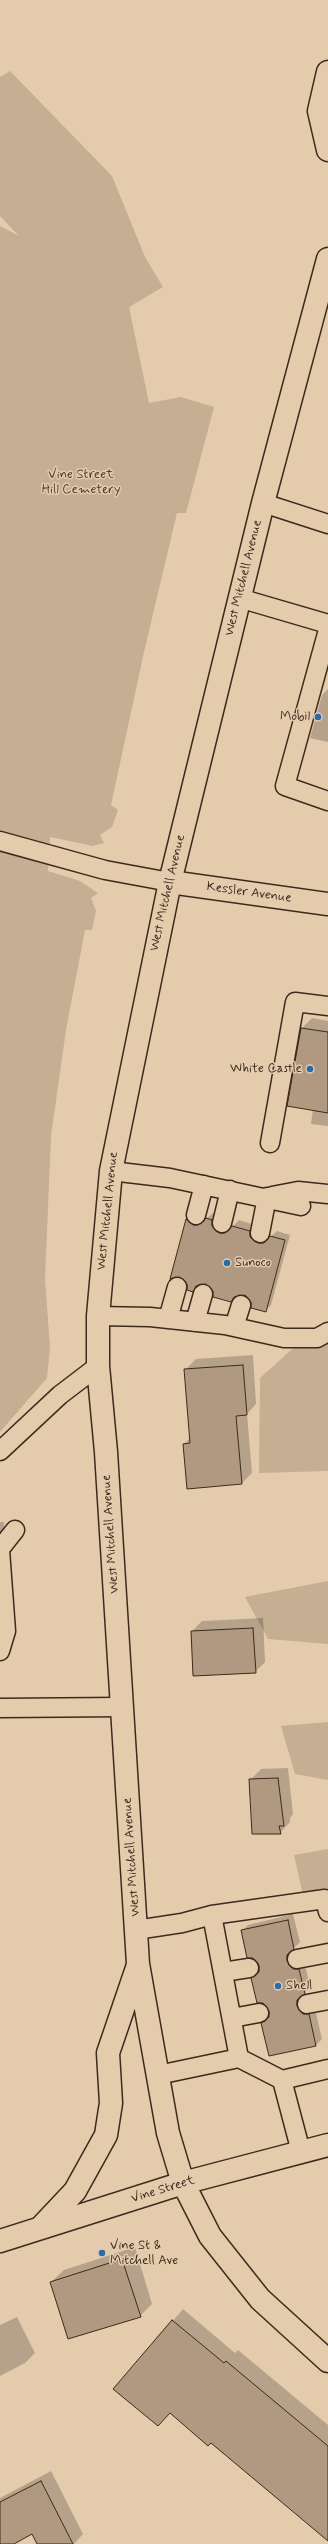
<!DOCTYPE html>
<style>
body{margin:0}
canvas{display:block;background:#e4cbac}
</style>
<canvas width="328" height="2544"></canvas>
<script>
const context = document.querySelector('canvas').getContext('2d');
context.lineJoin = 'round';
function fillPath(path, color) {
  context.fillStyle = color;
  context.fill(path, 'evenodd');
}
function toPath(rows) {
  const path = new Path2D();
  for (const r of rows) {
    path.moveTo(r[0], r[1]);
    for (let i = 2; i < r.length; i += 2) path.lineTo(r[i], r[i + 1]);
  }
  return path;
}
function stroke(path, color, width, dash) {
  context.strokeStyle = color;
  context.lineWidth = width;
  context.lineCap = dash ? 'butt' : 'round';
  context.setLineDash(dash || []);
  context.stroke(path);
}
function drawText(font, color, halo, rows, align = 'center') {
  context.font = font + ' Mynerve,sans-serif';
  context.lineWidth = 3;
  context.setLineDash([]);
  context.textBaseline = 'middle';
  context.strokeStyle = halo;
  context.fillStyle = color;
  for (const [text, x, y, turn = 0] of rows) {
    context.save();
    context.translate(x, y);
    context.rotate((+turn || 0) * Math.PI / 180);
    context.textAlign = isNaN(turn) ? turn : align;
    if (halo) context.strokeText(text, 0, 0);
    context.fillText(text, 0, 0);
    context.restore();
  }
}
fillPath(toPath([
 [10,71,112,176,145,257,163,287,129,307,149,403,181,397,214,407,186,513,177,513,144,652,111,805,118,810,112,827,100,835,104,843,93,846,50,837,48,871,80,881,98,893,91,898,96,911,92,930,85,930,66,1030,51,1136,45,1279,50,1347,47,1378,0,1432,0,226,19,236,0,216,0,77],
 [328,1331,328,1471,259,1473,260,1378,311,1332],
 [328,1581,328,1644,268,1639,245,1597],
 [328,1722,328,1780,295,1774,281,1726],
 [328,1849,328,1894,303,1895,294,1855]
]), '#c5ae92');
fillPath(toPath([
 [328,689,328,742,310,738,322,695],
 [312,1018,328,1021,328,1126,311,1124,313,1109,302,1028],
 [213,1213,217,1214,226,1228,233,1226,239,1220,255,1225,264,1238,270,1237,277,1231,290,1235,271,1305,265,1311,245,1294,236,1296,231,1301,207,1283,198,1285,192,1291,181,1276,171,1278,187,1219,193,1214,200,1220,206,1219],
 [253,1355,256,1404,247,1414,252,1473,242,1483,184,1444,190,1438,185,1370,196,1359],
 [0,1522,4,1522,3,1556,0,1559],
 [263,1618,265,1662,255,1672,192,1631,202,1621],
 [288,1768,293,1814,290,1818,290,1822,280,1833,251,1779,261,1769],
 [293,1914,300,1942,293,1949,292,1955,305,1964,310,1987,303,1994,302,2000,315,2009,322,2039,316,2045,270,2016,260,1966,242,1931,248,1925],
 [135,2247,152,2304,140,2316,51,2282,64,2270],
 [183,2309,235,2353,238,2350,328,2425,328,2534,171,2412,115,2389],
 [17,2317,35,2353,25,2363,0,2376,0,2325],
 [51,2471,83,2534,74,2544,38,2544,33,2533,12,2544,6,2544,0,2533,0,2498]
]), '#0003');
const building = toPath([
 [301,1028,328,1032,328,1113,287,1106,301,1028],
 [206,1218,212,1220,212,1226,219,1233,225,1233,232,1226,250,1231,250,1237,258,1243,264,1243,270,1236,285,1240,266,1312,251,1308,251,1302,245,1295,234,1297,231,1302,213,1297,213,1291,206,1284,196,1286,193,1292,187,1290,187,1284,180,1277,170,1279,186,1219,193,1225,198,1225,206,1218],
 [243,1365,247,1415,236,1416,242,1484,187,1489,183,1444,190,1443,184,1369,243,1365],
 [253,1628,256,1673,193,1676,191,1631,253,1628],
 [278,1778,284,1826,279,1826,281,1834,252,1834,249,1779,278,1778],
 [288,1920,294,1949,287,1955,287,1961,293,1969,299,1969,305,1994,297,2000,297,2006,303,2014,309,2014,316,2046,269,2056,261,2023,269,2017,269,2011,263,2003,257,2003,251,1978,259,1972,259,1966,253,1958,247,1958,241,1930,288,1920],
 [122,2259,141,2317,68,2339,50,2282,122,2259],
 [172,2320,224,2363,226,2361,328,2446,328,2541,211,2443,208,2446,170,2413,158,2426,113,2389,172,2320],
 [41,2481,73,2544,37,2544,32,2534,14,2544,0,2544,0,2502,41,2481]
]);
fillPath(building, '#b09980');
stroke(building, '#3b2a1e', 1);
const lane = toPath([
 [263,503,328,524],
 [239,598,328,624],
 [328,630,285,786,328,801],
 [0,841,105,870,170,882],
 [270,1143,295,1002,328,1006],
 [111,1171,170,1178,301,1206],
 [272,1196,298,1191,328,1194],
 [196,1215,204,1185],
 [222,1223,230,1190],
 [260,1233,267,1197],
 [98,1316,150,1317,225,1325,284,1338,317,1338,328,1332],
 [168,1319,177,1287],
 [195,1322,203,1294],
 [234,1327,241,1305],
 [0,1451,60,1395,98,1366],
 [0,1549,15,1530],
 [0,1550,6,1631,0,1651],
 [0,1708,122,1707],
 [212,1915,239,2058],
 [136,1930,182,1923,212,1915,325,1899,328,1912],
 [297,1959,328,1953],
 [223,1972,249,1968],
 [307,2004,328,2000],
 [232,2018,259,2013],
 [158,2075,239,2058,282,2080,328,2069],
 [282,2080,301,2152]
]);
const street = toPath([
 [170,882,328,904]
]);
const secondary = toPath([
 [328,72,319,111,328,150],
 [328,259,263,503,170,882,111,1171,98,1316,98,1366,106,1452,138,1964,168,2133,183,2183,210,2236,260,2299,328,2361],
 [42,2226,75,2191,106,2135,111,2103,108,2053,138,1965],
 [0,2241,183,2183,328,2145]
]);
stroke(lane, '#3b2a1e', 21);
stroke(street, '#3b2a1e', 25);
stroke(secondary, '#3b2a1e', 25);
stroke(lane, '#e4cbac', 18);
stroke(street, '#e4cbac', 22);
stroke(secondary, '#e4cbac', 22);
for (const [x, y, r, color] of [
 [318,717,4,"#1f6fb2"],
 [310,1069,4,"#1f6fb2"],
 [227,1263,4,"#1f6fb2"],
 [278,1986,4,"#1f6fb2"],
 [102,2253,4,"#1f6fb2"]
]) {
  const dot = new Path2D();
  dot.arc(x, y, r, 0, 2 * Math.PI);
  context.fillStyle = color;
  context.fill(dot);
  stroke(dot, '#e4cbac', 1.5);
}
drawText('13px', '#49372a', '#e4cbac', [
 ["Vine Street",81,475],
 ["Hill Cemetery",81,490]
]);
drawText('13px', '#3b2a1e', '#e4cbac', [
 ["West Mitchell Avenue",244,578,-76],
 ["West Mitchell Avenue",168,893,-77],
 ["Kessler Avenue",249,893,8],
 ["West Mitchell Avenue",108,1211,-84],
 ["West Mitchell Avenue",111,1534,-94],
 ["West Mitchell Avenue",132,1857,-94],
 ["Vine Street",163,2190,-17]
]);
drawText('13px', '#3b2a1e', '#e4cbac', [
 ["Mobil",310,717,"right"],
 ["White Castle",302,1069,"right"],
 ["Sunoco",235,1263],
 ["Shell",286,1986],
 ["Vine St &",110,2246],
 ["Mitchell Ave",110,2261]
], 'left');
</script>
